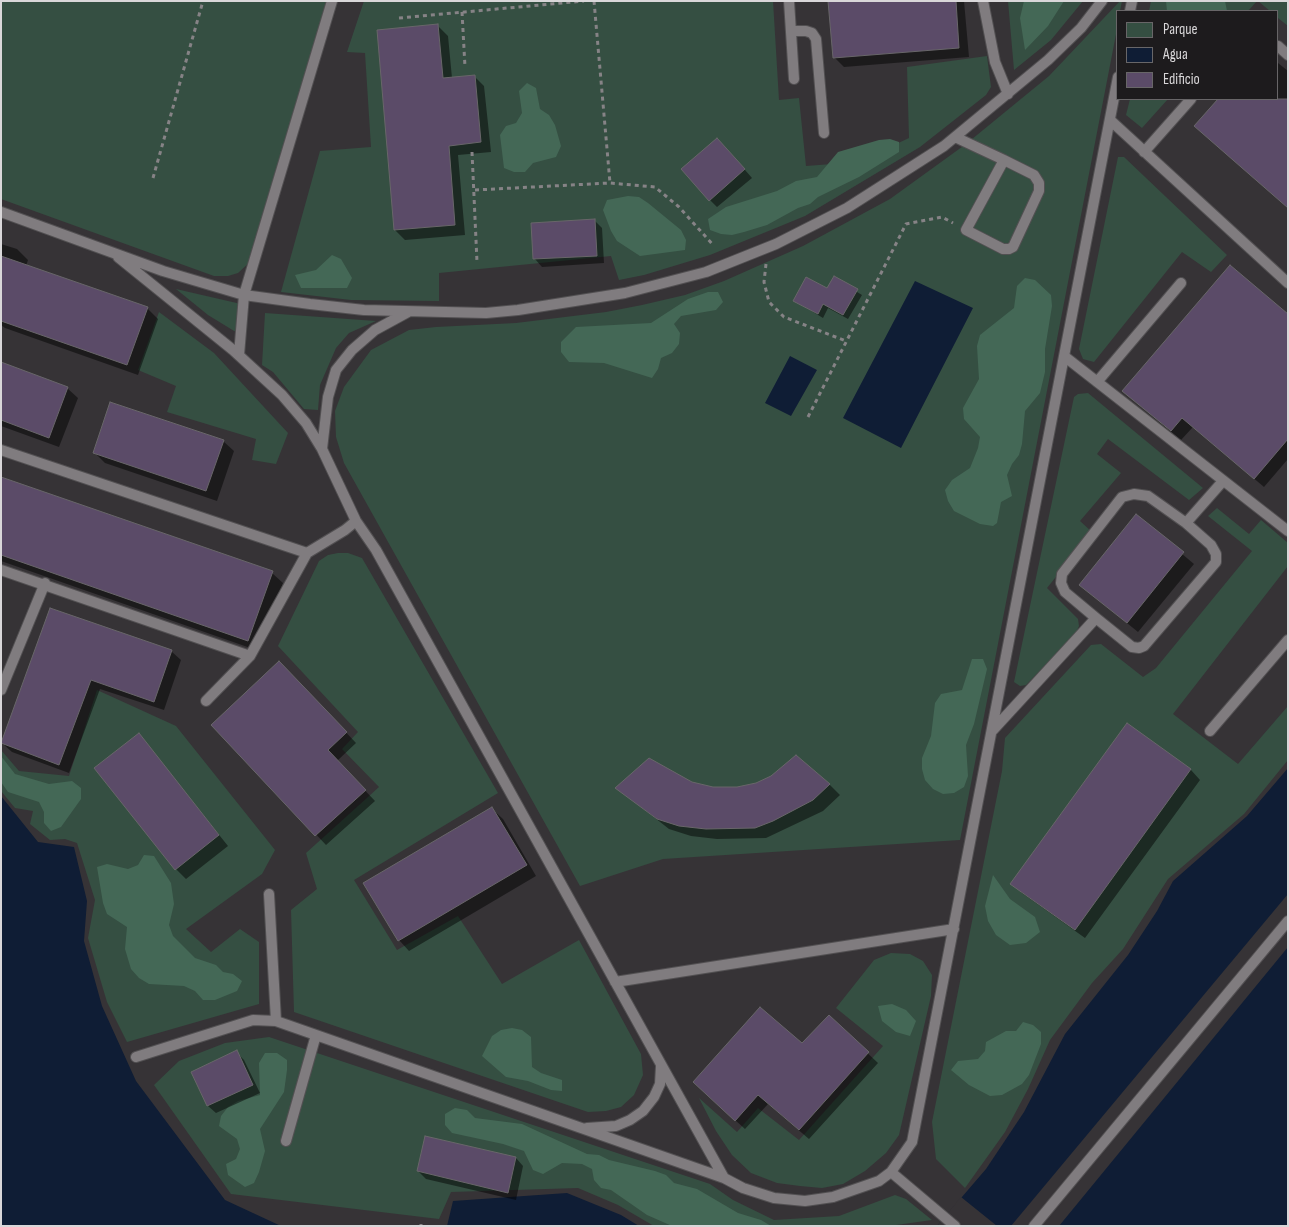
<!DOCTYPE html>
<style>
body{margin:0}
#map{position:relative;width:1289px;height:1227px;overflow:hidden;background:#363336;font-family:"Sofia Sans Condensed",sans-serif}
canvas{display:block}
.frame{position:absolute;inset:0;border:2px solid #d9d7d9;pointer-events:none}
.legend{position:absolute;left:1116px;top:10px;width:162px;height:90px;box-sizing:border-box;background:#1d1b1d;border:1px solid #686668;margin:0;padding:6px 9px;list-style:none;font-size:15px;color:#d9d7d9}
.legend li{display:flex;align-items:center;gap:10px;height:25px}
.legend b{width:25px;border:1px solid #686668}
</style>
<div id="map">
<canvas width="1289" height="1227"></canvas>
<div class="frame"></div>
<ul class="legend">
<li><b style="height:14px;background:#354f42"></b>Parque</li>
<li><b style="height:14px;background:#0f1d35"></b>Agua</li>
<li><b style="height:14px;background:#5b4b68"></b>Edificio</li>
</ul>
</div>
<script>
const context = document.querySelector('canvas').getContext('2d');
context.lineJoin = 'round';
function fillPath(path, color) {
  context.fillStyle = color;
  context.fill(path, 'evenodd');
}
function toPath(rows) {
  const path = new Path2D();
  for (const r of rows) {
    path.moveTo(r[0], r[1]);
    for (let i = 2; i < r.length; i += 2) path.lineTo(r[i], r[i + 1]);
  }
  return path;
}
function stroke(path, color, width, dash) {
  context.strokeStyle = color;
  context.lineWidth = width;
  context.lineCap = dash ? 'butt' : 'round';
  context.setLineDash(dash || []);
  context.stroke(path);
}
fillPath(toPath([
 [1,1,330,1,251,261,238,273,228,276,214,276,1,199],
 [364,1,773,1,779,100,799,98,806,166,858,162,909,138,907,67,987,56,991,87,986,95,920,147,805,216,710,255,644,275,619,280,611,256,439,273,439,301,351,300,281,292,320,151,371,147,365,53,347,52],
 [1008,1,1083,1,1051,40,1014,70],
 [1120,1,1122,1,1120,11,1118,11,1118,24,960,840,663,859,580,886,344,463,336,437,335,411,344,387,371,350,409,330,436,327,516,323,606,312,642,305,685,295,724,281,803,246,890,199,966,144,1049,76],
 [1151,1,1257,1,1248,11,1149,11],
 [1258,1,1288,1,1288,26,1278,18,1278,11,1270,11],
 [1130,99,1168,99,1142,128,1126,115],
 [1118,157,1124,157,1227,255,1211,272,1182,252,1094,362,1083,359,1079,349],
 [176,289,241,304,239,334,208,315],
 [159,312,214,353,288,433,276,464,252,460,256,439,167,412,176,386,138,370],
 [265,313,376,321,349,333,336,348,320,385,318,410,304,409,273,372,262,365],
 [1088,393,1203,488,1189,500,1108,439,1097,454,1121,473,1080,521,1092,532,1047,588,1078,619,1079,626,1076,633,1026,685,1020,686,1014,682,1074,397,1078,394],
 [1217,508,1249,534,1261,520,1288,543,1288,566,1173,714,1238,764,1288,706,1288,760,1244,814,1168,879,1123,949,1092,983,1050,1040,1028,1089,1005,1132,965,1188,936,1159,932,1122,1002,771,1005,738,1091,645,1101,644,1143,677,1156,668,1252,551,1208,516],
 [338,553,348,553,362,558,498,793,354,880,397,950,458,916,502,984,579,940,641,1054,643,1075,634,1095,621,1107,606,1111,588,1112,294,1012,291,910,317,889,306,853,379,787,342,749,358,732,278,646,319,561,328,555],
 [97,690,176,726,275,850,262,874,186,929,211,952,240,929,259,942,259,1004,127,1042,107,1002,88,938,95,900,77,843,65,839,50,840,30,824,33,811,15,808,1,791,1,750,19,771,69,776],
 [891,953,910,954,923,961,932,975,931,996,899,1135,886,1153,865,1171,843,1184,822,1188,800,1186,777,1183,751,1173,732,1155,716,1131,699,1098,737,1132,758,1108,799,1140,883,1046,836,1008,874,960],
 [269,1037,710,1184,733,1200,774,1220,839,1216,895,1195,906,1199,932,1220,889,1226,654,1226,618,1205,578,1188,451,1192,439,1219,231,1194,154,1085,179,1061,225,1043]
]), '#354f42');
fillPath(toPath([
 [1024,1,1064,1,1048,26,1025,50,1020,18],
 [1166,1,1225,1,1227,11,1167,11],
 [527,83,536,88,540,109,549,115,555,125,561,146,556,157,533,163,525,172,514,172,504,168,500,135,506,126,516,123,522,113,519,91],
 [890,139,899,142,899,152,859,177,818,197,810,204,798,208,767,225,744,232,732,235,721,234,710,230,708,219,726,207,777,191,796,181,817,177,838,152,879,140],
 [628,196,639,197,648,203,681,230,686,240,685,250,640,256,617,241,611,231,603,210,607,200],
 [332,255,341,259,352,278,347,288,301,288,295,275,316,270],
 [1025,278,1035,280,1051,295,1052,306,1045,349,1045,372,1040,393,1025,411,1022,444,1019,455,1012,464,1007,475,1012,496,1001,502,997,523,993,526,980,524,954,511,948,501,945,490,952,480,970,468,978,448,980,437,964,419,963,408,979,379,977,346,980,335,1014,308,1017,286],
 [708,292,718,292,723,302,716,310,681,316,674,324,680,333,679,344,672,353,661,358,658,369,652,378,604,363,569,362,561,352,561,342,576,327,651,323,688,299],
 [972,659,983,659,987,669,974,724,966,745,968,776,964,787,954,793,943,794,933,789,925,780,922,769,922,758,931,736,935,703,941,694,962,690],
 [1,756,15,774,49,784,72,781,81,788,81,799,61,827,51,831,44,823,44,812,39,802,8,792,1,782],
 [144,855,154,856,171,883,174,904,169,925,173,936,195,958,216,965,223,972,233,974,242,981,237,991,215,1000,203,1000,195,991,184,986,149,984,139,978,131,969,125,949,127,927,107,914,103,903,97,867,107,864,128,869,138,865],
 [993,875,1010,899,1035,917,1040,932,1026,943,1010,945,996,935,988,921,985,906],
 [892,1004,906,1010,916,1021,910,1036,896,1032,882,1021,878,1006],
 [1023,1022,1033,1025,1041,1032,1041,1044,1029,1075,1022,1084,1002,1095,990,1096,969,1085,951,1070,958,1061,978,1059,985,1051,986,1042,1006,1031,1016,1031],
 [512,1028,522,1030,531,1037,532,1067,541,1073,562,1080,562,1091,551,1090,528,1081,506,1077,482,1056,492,1036,501,1030],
 [265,1053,277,1053,287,1060,287,1070,284,1092,260,1129,265,1151,259,1172,254,1183,245,1187,228,1175,226,1164,236,1159,240,1149,237,1139,219,1126,221,1116,228,1107,238,1101,260,1095,259,1063],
 [455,1108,467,1110,475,1118,522,1124,587,1154,599,1155,609,1160,655,1171,666,1175,674,1183,697,1189,738,1213,761,1220,771,1226,672,1226,647,1215,611,1190,601,1188,594,1180,592,1169,582,1164,562,1163,543,1174,533,1170,524,1151,503,1144,452,1133,445,1125,445,1114]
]), '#446856');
fillPath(toPath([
 [915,281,973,308,901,448,843,418],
 [790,356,817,370,791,416,765,403],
 [1288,768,1288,1226,937,1226,986,1169,1024,1112,1065,1034,1128,955,1157,911,1173,881,1247,816],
 [1,796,38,842,74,847,87,901,84,941,102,1006,136,1081,225,1200,281,1226,1,1226],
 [567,1193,621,1215,639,1226,447,1226,453,1201]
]), '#0f1d35');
fillPath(toPath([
 [1288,894,1288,947,1059,1226,1011,1226],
 [961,1197,997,1226,937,1226]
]), '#363336');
fillPath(toPath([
 [829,1,964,1,969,57,844,67,834,57],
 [438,26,448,36,452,78,474,76,484,86,491,152,458,155,465,235,405,240,395,230],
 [1278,63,1288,71,1288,208,1196,126,1220,99,1278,99],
 [725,147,752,178,717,207,710,200],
 [594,220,602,228,604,263,542,267,535,259],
 [1,244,17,249,28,260,26,266,147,308,158,319,138,375,5,328,1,325],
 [834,278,862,295,848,319,828,308,823,318,795,301,828,289],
 [1288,315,1288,459,1264,487,1193,427,1181,440,1133,400],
 [1,363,67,388,78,398,59,447,1,426],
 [223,441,234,451,217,501,105,463,94,452],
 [1,479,272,573,283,583,259,651,1,561],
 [1137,516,1194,564,1138,632,1080,585],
 [51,610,171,651,181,660,164,710,100,689,69,773,12,752,2,743],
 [289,672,356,743,337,761,375,801,326,845,213,725],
 [1127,724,1191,770,1200,780,1085,938,1022,893,1012,883],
 [139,735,228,846,186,879,176,869],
 [692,783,712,789,829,784,840,795,823,811,766,838,717,839,691,836,669,829,617,788],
 [492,809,503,819,536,876,409,951,399,940],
 [829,1017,878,1063,809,1139,768,1104,745,1129,704,1092,802,1045],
 [236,1052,244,1060,260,1093,216,1113,208,1106],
 [516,1158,523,1166,516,1200,426,1179,418,1171]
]), '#0007');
const building = toPath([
 [828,1,956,1,959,48,833,58,828,1],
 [438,24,443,78,475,75,481,142,449,146,455,225,394,230,377,30,438,24],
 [1218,99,1288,99,1288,208,1194,126,1218,99],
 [717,138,745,169,709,201,681,169,717,138],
 [595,219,597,256,533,259,531,223,595,219],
 [1,256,148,307,127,365,1,321,1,256],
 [1230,265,1288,314,1288,439,1254,479,1182,418,1171,431,1122,391,1230,265],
 [834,276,858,289,843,315,823,304,818,314,793,301,806,277,827,288,834,276],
 [1,362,68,387,49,438,1,420,1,362],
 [110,402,224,440,206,491,93,453,110,402],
 [1,477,273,571,248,641,1,555,1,477],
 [1136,514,1184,552,1127,623,1079,585,1136,514],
 [50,608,172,650,154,702,91,680,59,765,1,743,50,608],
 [279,661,347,732,328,750,366,790,315,836,211,725,279,661],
 [1127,723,1191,769,1075,930,1010,884,1127,723],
 [139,733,219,835,175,870,94,768,139,733],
 [796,755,830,784,813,800,773,821,755,828,706,829,679,826,657,819,615,788,649,758,692,782,713,787,737,787,756,783,771,776,796,755],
 [492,807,527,865,398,941,363,883,492,807],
 [760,1007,802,1043,829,1015,869,1052,799,1130,758,1095,735,1121,693,1082,760,1007],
 [237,1050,253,1085,207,1106,191,1072,237,1050],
 [425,1136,516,1157,508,1193,417,1171,425,1136]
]);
fillPath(building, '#5b4b68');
stroke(building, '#686669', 1);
const service = toPath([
 [789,1,794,79],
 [983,1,995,62,1008,94],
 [1130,11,1132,1],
 [791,31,806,31,812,33,816,39,824,133],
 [1278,46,1288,55],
 [1110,120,1288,283],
 [955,137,1004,160,1034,175,1039,183,1039,191,1013,247,1009,249,1003,249,966,230,1004,160],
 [1144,152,1191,99],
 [1,212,163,271,244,295,310,304,364,310,486,313,518,310,625,293,706,272,776,244,847,208,944,146,1048,60,1081,28,1102,1],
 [118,257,233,350,282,395,306,423,322,449,356,521,376,550,724,1178,743,1188,774,1198,805,1201,833,1197,879,1181,891,1172,912,1142,1118,77],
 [239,355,244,295,332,1],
 [1064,356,1288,531],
 [1097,382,1181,283],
 [322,449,328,397,336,370,352,350,375,330,408,312],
 [1,450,307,553,345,530,356,521],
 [1134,494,1148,496,1186,523,1211,545,1216,554,1216,562,1144,646,1139,648,1132,647,1096,618,1065,592,1061,583,1062,574,1122,497,1134,494],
 [1186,523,1223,481],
 [1,570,250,656],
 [1,690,45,583],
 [206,701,250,656,307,553],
 [993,730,1096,618],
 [1210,731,1288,640],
 [269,894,276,1021],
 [615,982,954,929],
 [136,1057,253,1020,276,1021,724,1178],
 [587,1128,616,1126,630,1120,643,1111,654,1097,660,1084,661,1066],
 [286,1141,316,1035],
 [891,1172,955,1226],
 [1034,1226,1288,921]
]);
stroke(service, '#525052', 12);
stroke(toPath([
 [594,1,610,183],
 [462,12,465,67],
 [399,18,584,1],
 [472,152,477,262],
 [153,178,203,1],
 [475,190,610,183,655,187,679,207,714,246],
 [766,264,764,282,769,302,784,317,846,341],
 [808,417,906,224,942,217,953,223],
 [421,1226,421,1224]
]), '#868386', 3, [4, 4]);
stroke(service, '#807c7f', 10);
</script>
